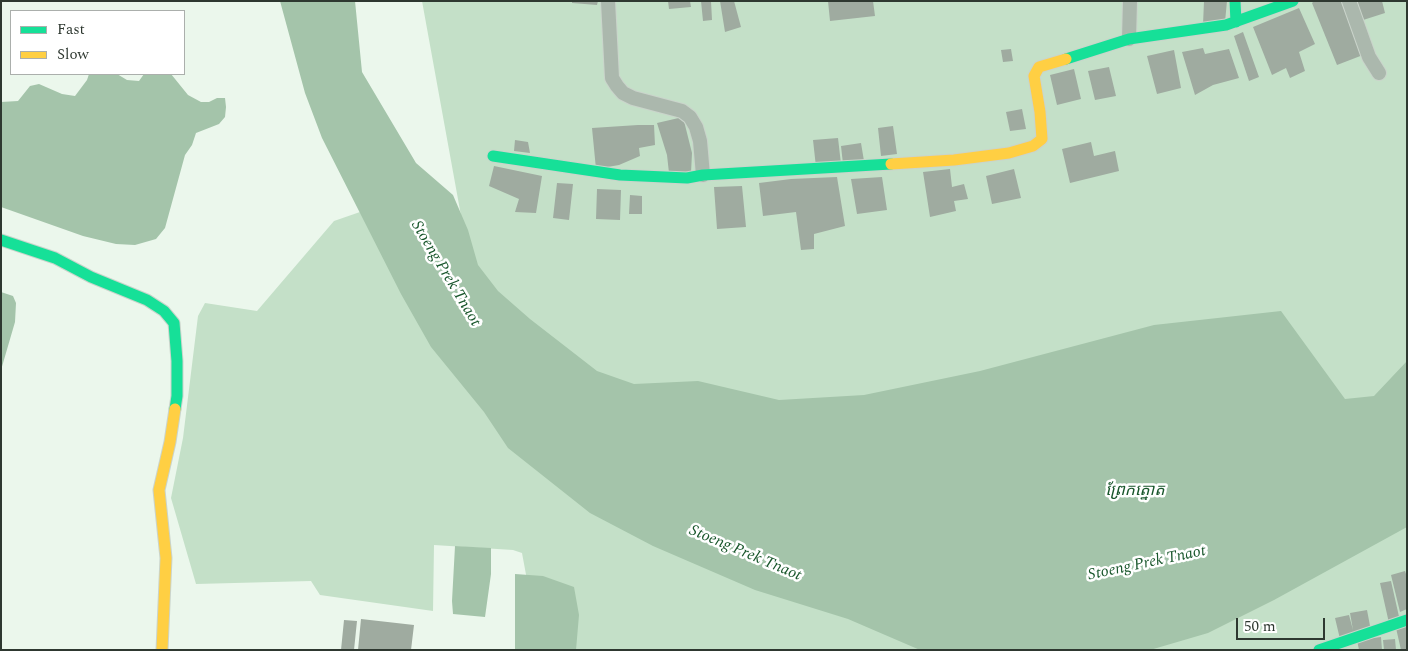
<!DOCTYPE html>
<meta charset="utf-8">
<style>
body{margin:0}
#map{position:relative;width:1408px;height:651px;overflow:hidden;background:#ebf7ec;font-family:Spectral,serif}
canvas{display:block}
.frame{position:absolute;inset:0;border:2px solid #2e3830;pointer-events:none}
.legend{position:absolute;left:10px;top:10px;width:175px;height:65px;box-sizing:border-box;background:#fff;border:1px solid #abafac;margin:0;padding:6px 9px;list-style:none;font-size:15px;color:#2e3830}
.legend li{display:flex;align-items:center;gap:10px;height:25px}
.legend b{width:25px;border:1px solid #abafac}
.scale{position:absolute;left:1236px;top:618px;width:89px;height:22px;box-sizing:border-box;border:2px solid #2e3830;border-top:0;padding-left:6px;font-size:15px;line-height:18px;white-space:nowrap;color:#2e3830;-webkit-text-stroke:4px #fff;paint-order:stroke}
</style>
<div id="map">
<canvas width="1408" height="651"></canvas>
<div class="frame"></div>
<ul class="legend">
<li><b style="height:6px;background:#16e098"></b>Fast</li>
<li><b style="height:6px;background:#ffcf43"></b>Slow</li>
</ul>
<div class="scale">50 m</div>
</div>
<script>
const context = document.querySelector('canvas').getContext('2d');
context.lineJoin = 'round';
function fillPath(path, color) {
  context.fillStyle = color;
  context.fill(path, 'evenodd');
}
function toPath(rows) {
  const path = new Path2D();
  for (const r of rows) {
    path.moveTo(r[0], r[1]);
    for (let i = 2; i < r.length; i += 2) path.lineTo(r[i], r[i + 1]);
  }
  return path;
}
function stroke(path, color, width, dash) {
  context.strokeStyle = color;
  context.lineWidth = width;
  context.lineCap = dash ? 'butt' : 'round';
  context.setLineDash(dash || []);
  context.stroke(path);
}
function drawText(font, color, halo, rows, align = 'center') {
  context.font = font + ' Spectral,"Noto Sans Khmer",serif';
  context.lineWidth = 5;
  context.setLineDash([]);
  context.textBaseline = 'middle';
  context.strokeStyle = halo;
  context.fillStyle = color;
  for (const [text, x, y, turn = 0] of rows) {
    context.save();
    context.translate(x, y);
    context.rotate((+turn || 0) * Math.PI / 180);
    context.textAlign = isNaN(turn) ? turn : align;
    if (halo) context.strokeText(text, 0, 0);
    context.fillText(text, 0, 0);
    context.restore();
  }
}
fillPath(toPath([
 [422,1,1407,1,1407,650,540,650,522,553,513,550,434,545,433,611,320,595,311,581,196,584,171,498,183,438,198,316,205,303,257,311,334,221,360,212,378,245,501,436]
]), '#c4e0c8');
fillPath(toPath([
 [280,1,355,1,362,72,416,163,453,195,468,230,478,265,498,291,530,319,597,371,634,384,698,381,779,400,864,395,980,371,1154,325,1281,311,1345,399,1374,396,1407,361,1407,527,1274,600,1208,633,1150,650,920,650,848,619,755,590,653,546,590,513,508,448,484,412,431,347,401,294,322,138,305,93],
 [89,74,117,74,127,80,139,81,144,74,171,74,188,95,201,102,209,102,217,98,225,98,226,107,225,117,219,124,196,133,192,145,185,155,165,228,156,239,135,245,116,244,83,236,1,207,1,102,18,101,30,86,39,84,62,94,75,96,87,80],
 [1,292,13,296,16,303,15,322,1,370],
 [455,546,491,548,491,574,485,617,453,614,452,601],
 [515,574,543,576,574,587,579,615,576,650,515,650]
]), '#a4c4aa');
fillPath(toPath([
 [572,1,598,1,597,5,572,3],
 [668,1,690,1,691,7,669,9],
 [701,1,711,1,712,20,703,21],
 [720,1,734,1,741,27,725,32],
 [828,1,873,1,875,16,830,21],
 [1204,1,1227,1,1225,22,1203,25],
 [1314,1,1343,1,1363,55,1337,65,1312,3],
 [1354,1,1382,1,1385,13,1360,21],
 [1299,8,1315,44,1299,52,1305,71,1290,78,1286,68,1272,75,1253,27],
 [1243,32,1259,77,1249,81,1234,36],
 [1203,48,1205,54,1229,49,1239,78,1213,85,1195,95,1182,52],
 [1011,49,1013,61,1003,62,1001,50],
 [1174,50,1181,88,1157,94,1147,56],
 [1109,67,1116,96,1095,100,1088,71],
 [1074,69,1081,99,1057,105,1050,75],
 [1022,109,1026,129,1010,131,1006,112],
 [683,117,692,153,691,173,669,173,667,155,657,123],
 [638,125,654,125,655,145,639,148,640,156,619,165,596,169,592,128],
 [893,126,897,154,881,156,878,128],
 [838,138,841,164,816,167,813,140],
 [515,140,528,142,530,153,514,151],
 [1091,142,1094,156,1115,151,1119,171,1070,183,1062,149],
 [861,143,864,161,843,164,841,146],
 [494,166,542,176,536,213,515,212,519,199,489,186],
 [950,169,952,187,964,184,968,199,954,201,956,211,930,217,923,172],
 [1014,169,1021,198,992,204,986,176],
 [837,177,845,226,814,234,814,249,801,250,796,212,763,216,759,183,791,179],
 [882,177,887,210,857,214,851,179],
 [557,183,573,184,569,220,553,218],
 [742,186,746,227,717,229,714,187],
 [597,189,621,190,620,220,596,219],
 [630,195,642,196,642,214,629,214],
 [1405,571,1407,577,1407,609,1400,612,1391,575],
 [1391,581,1400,621,1389,623,1380,583],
 [1367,610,1371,631,1340,639,1335,618,1349,615,1353,630,1350,613],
 [361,619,414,625,411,650,358,650],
 [344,620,357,621,354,650,341,650],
 [1407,626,1407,650,1401,650,1396,628],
 [1381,637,1382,650,1359,650,1357,640],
 [1395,639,1396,650,1384,650,1383,640]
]), '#9faba0');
const street = toPath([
 [608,1,612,78,617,86,623,93,633,98,682,111,690,117,696,127,700,141,703,175],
 [1349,1,1369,57,1379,73],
 [1129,39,1130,1]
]);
const fast = toPath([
 [1235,1,1236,22],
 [1066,59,1129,39,1226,25,1293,1],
 [493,156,620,175,687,178,703,175,891,164],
 [1,240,55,258,91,277,147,300,164,311,174,323,177,361,177,396,175,409],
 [1319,650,1407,620]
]);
const slow = toPath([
 [891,164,954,160,1009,153,1033,146,1042,139,1040,112,1034,76,1039,67,1066,59],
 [162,650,166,558,159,490,170,442,175,409]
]);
stroke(street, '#cad4cb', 16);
stroke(fast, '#cad4cb', 13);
stroke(slow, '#cad4cb', 13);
stroke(street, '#abb8ad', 14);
stroke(fast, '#16e098', 11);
stroke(slow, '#ffcf43', 11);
drawText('italic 16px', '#18562b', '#fff', [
 ["Stoeng Prek Tnaot",445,274,59],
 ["ព្រែកត្នោត",1135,492],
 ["Stoeng Prek Tnaot",745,554,23],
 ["Stoeng Prek Tnaot",1147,564,-12]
]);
</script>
